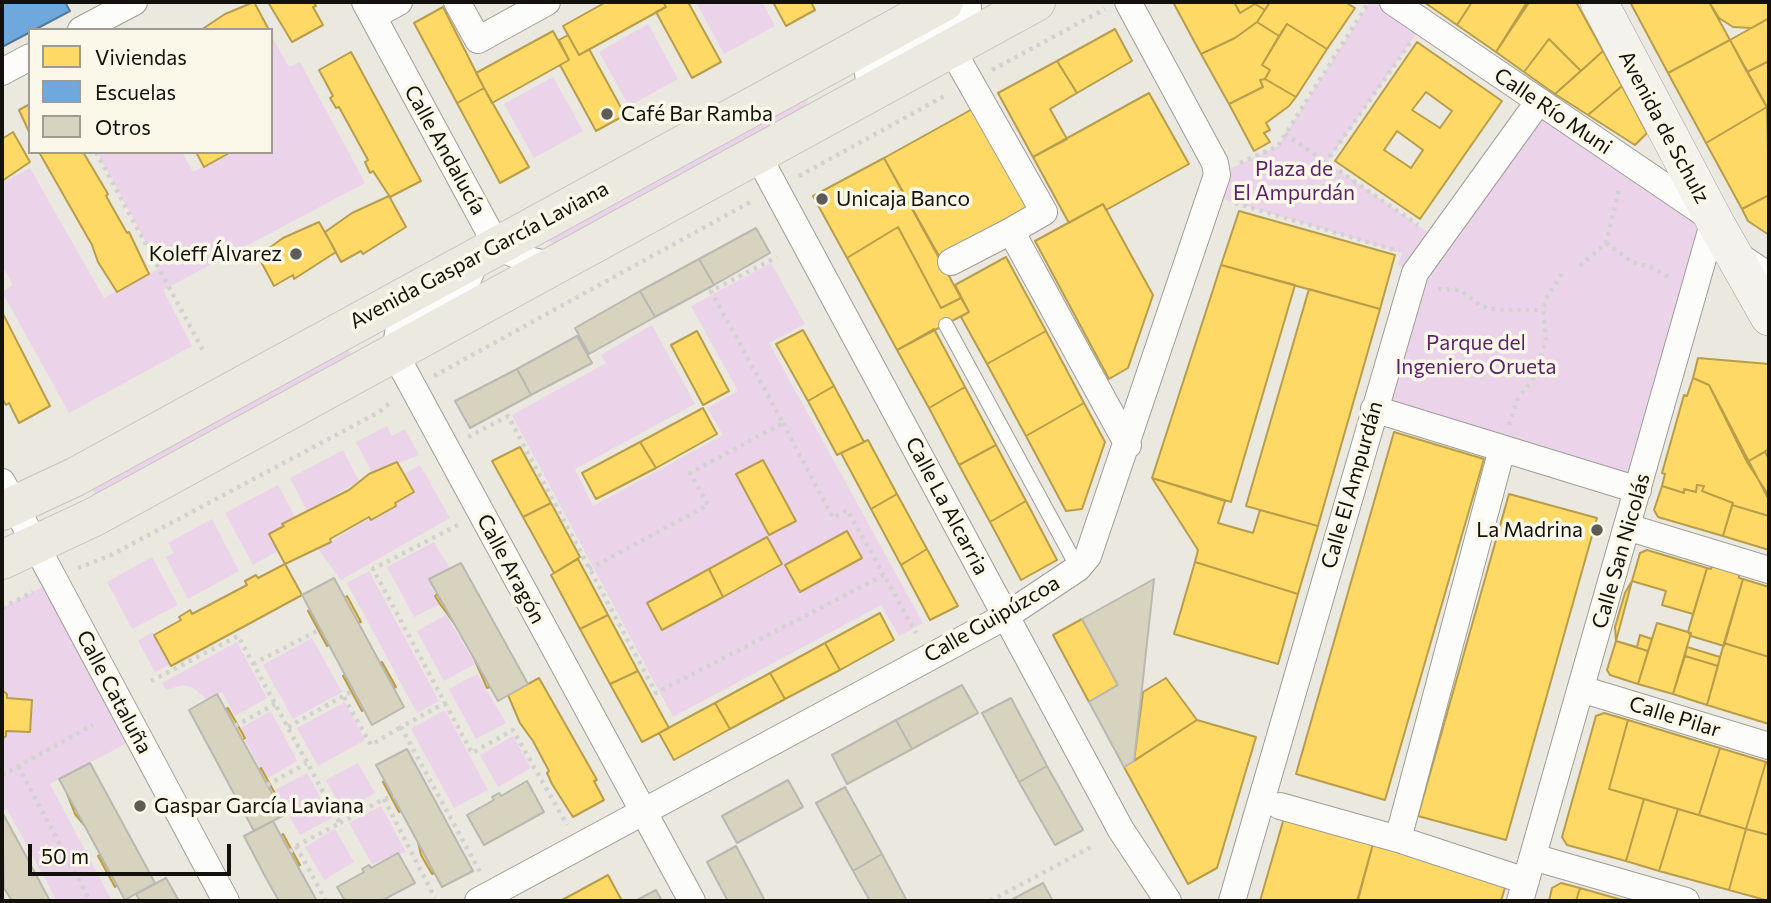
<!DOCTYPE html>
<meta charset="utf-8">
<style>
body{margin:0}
#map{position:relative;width:1771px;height:903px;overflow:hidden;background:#eae8df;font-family:Commissioner,sans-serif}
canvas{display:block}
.frame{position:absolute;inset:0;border:4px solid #12110b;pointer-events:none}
.legend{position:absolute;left:28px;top:28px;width:245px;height:126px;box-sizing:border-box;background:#fbf8e9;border:2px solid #9e9c90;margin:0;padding:9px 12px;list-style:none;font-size:21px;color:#12110b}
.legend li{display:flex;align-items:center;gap:14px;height:35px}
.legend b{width:35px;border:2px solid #9e9c90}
.scale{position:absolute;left:28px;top:844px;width:203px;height:32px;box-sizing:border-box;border:4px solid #12110b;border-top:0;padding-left:9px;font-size:21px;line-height:24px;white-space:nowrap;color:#12110b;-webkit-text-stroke:5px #fbf8e9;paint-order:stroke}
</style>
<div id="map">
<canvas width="1771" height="903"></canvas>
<div class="frame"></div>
<ul class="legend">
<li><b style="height:19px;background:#ffd966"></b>Viviendas</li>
<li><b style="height:19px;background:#6fa8dc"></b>Escuelas</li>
<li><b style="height:19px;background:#d7d3bf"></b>Otros</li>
</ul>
<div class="scale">50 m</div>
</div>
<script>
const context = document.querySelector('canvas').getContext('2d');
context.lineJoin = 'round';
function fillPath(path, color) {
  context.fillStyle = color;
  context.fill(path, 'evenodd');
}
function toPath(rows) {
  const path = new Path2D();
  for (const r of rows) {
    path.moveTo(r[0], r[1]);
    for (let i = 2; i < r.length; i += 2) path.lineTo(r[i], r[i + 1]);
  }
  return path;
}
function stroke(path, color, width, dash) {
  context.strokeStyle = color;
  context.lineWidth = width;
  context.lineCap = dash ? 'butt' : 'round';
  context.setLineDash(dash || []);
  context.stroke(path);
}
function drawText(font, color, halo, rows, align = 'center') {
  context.font = font + ' Commissioner,sans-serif';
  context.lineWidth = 7;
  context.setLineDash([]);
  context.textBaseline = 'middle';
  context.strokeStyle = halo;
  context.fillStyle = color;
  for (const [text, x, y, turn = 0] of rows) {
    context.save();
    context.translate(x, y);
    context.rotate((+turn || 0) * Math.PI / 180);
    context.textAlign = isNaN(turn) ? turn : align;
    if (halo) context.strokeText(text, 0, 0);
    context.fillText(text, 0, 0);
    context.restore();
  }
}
fillPath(toPath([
 [696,2,762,2,775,26,724,54],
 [1370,2,1393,2,1424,23,1327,162,1439,240,1539,101,1714,220,1638,490,1374,409,1415,273,1398,264,1402,253,1210,195,1217,175,1278,146],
 [648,24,678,79,629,106,599,52],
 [271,35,289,67,300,62,365,183,163,290,192,346,69,413,2,292,13,285,2,265,2,183,30,168,104,298,160,268,97,152,182,152,193,172,231,152,271,152],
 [553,77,583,131,534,158,504,104],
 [805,98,808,102,802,112,560,247,549,241,551,234],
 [771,263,805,324,769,343,923,623,899,636,881,605,673,717,512,415,606,363,601,355,652,325,695,404,575,469,593,506,723,435,707,408,738,391,691,306],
 [347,348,353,359,97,498,91,487],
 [387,426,392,436,405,429,419,455,372,473,356,442],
 [343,450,359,481,307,511,290,478],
 [420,465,450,518,341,580,318,549,414,492,404,474],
 [278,485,295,517,269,534,278,551,253,565,225,513],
 [212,519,239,571,188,599,166,557,174,553,168,543],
 [434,542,450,568,429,579,440,604,414,617,387,567],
 [152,557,178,605,132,629,107,582],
 [369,571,439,701,417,713,347,583],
 [54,581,138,737,50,784,112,901,57,901,7,809,2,811,2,608],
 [446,615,475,664,444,681,417,631],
 [152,632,170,664,155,672,138,641],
 [312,638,342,692,293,719,263,665],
 [237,642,267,698,235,716,222,692,207,700,194,688,183,685,166,690,162,683],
 [477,674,506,723,476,739,449,689],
 [345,702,365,740,318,766,297,728],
 [445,710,488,790,454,808,411,729],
 [271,711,297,761,266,779,239,729],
 [513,736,531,768,498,787,480,755],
 [358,763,375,793,343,811,326,780],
 [307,773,332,818,300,835,275,790],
 [381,806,406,852,372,864,349,823],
 [335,829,354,862,324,880,305,847]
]), '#ebd4e9');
const homes = toPath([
 [254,2,269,30,201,30,225,14,254,2],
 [268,2,314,2,316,6,313,7,323,25,292,42,268,2],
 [606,2,663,2,666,7,579,55,563,26,606,2],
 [663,2,688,2,721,62,692,78,656,12,666,7,663,2],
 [773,2,811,2,815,10,786,26,773,2],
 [1173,2,1234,2,1240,13,1255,4,1265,10,1257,22,1235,38,1201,54,1173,2],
 [1234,2,1270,2,1265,10,1255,4,1240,13,1234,2],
 [1270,2,1345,2,1355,8,1327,49,1287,24,1279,36,1257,22,1270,2],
 [1424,2,1472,2,1457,25,1424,2],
 [1472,2,1527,2,1528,4,1496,52,1457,25,1472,2],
 [1527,2,1576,2,1603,51,1581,71,1549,39,1524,72,1496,52,1527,2],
 [1630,2,1709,2,1730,40,1668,73,1630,2],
 [1709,2,1769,2,1769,18,1752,28,1733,27,1719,18,1709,2],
 [443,7,484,88,457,103,414,23,443,7],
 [1769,18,1769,61,1747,72,1730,40,1769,18],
 [1257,22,1279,36,1262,65,1270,70,1265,79,1260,80,1263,87,1229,104,1201,54,1235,38,1257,22],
 [1287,24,1327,49,1296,97,1265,79,1270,70,1262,65,1287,24],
 [1115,29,1132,61,1077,93,1057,61,1115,29],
 [553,31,569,60,492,103,476,73,553,31],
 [568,35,579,55,589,49,625,115,596,131,560,65,569,60,559,40,568,35],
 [1549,39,1581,71,1555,94,1524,72,1549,39],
 [1730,40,1767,107,1706,143,1668,73,1730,40],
 [1417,42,1502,101,1420,219,1335,161,1417,42],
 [1426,92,1452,111,1440,128,1412,110,1426,92],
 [1397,131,1423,150,1411,168,1384,150,1397,131],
 [1603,51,1622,86,1588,115,1555,94,1603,51],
 [351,52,421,181,390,197,373,171,370,173,365,162,368,160,339,107,336,108,330,98,333,96,319,70,351,52],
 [1057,61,1077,93,1050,109,1067,139,1033,157,998,93,1057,61],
 [1769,61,1769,111,1747,72,1769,61],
 [1265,79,1296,97,1289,106,1266,123,1270,130,1264,133,1270,142,1254,151,1229,104,1263,87,1260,80,1265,79],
 [1622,86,1647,133,1635,145,1588,115,1622,86],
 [484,88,529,167,500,183,457,103,484,88],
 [1149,93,1189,164,1106,210,1103,204,1069,223,1033,157,1149,93],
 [30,104,30,134,19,110,30,104],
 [976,107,1031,205,939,256,884,158,976,107],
 [1767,107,1769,195,1742,209,1706,143,1767,107],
 [13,132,30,162,2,181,2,139,13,132],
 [39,152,83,152,108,194,106,196,127,233,129,232,149,274,117,292,98,262,92,245,39,152],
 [196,152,231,152,204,167,196,152],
 [884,158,961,298,941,308,898,227,847,258,813,196,884,158],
 [1769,195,1769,235,1748,221,1742,209,1769,195],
 [389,196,406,227,363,254,361,251,341,262,325,232,352,213,389,196],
 [1103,204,1153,295,1128,368,1109,379,1035,241,1103,204],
 [1239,211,1395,255,1380,309,1221,265,1239,211],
 [319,222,336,252,294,279,293,275,274,286,258,256,283,238,319,222],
 [898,227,941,308,961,298,969,312,897,350,847,258,898,227],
 [1006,257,1046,331,987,364,961,317,969,312,955,285,1006,257],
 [1221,265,1295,285,1231,502,1152,478,1221,265],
 [1309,289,1380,309,1318,526,1246,506,1309,289],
 [2,312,50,406,19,423,9,403,6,405,2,398,2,312],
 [934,329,965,387,929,408,897,350,934,329],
 [803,330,834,386,808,401,776,344,803,330],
 [697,331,729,391,703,405,671,345,697,331],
 [1046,331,1084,403,1026,436,987,364,1046,331],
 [1698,358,1769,364,1769,449,1747,462,1709,385,1693,378,1698,358],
 [1693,378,1709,385,1769,500,1769,516,1732,505,1733,503,1702,491,1704,486,1697,485,1696,492,1684,489,1684,493,1662,486,1665,474,1662,473,1684,395,1687,396,1693,378],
 [834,386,864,442,837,455,808,401,834,386],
 [965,387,996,445,959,465,929,408,965,387],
 [1084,403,1105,442,1082,509,1066,511,1026,436,1084,403],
 [703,408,717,434,656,468,640,442,703,408],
 [1394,432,1484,459,1385,800,1296,774,1394,432],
 [868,440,897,494,871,509,841,453,868,440],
 [640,442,656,468,596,499,582,473,640,442],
 [996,445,1026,501,990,522,959,465,996,445],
 [520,447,551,503,523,517,492,461,520,447],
 [1765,452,1769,459,1769,496,1747,462,1765,452],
 [763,460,796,521,769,535,736,474,763,460],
 [397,462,414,492,395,503,396,506,371,520,369,517,330,539,331,542,285,564,269,534,284,526,282,524,349,490,369,474,397,462],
 [1152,478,1225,501,1218,523,1253,533,1260,510,1318,526,1298,594,1195,562,1198,550,1152,478],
 [1697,485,1704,486,1702,491,1733,503,1723,536,1658,517,1654,510,1662,486,1684,493,1684,489,1696,492,1697,485],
 [897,494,927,549,901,565,871,509,897,494],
 [1509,494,1597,518,1506,840,1418,816,1509,494],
 [1026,501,1057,560,1021,580,990,522,1026,501],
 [551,503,580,557,554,573,523,517,551,503],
 [1732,505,1769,516,1769,550,1723,536,1732,505],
 [847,531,862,558,800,592,785,565,847,531],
 [767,537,782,564,723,597,709,569,767,537],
 [927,549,958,606,930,620,901,565,927,549],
 [1647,550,1707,568,1693,614,1662,605,1666,591,1632,581,1640,553,1647,550],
 [578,559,608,615,580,629,551,575,578,559],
 [1195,562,1298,594,1278,664,1174,634,1195,562],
 [285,564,302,595,171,666,154,635,181,620,179,617,190,610,192,614,247,585,245,581,256,575,258,578,285,564],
 [1712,566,1739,574,1739,578,1743,579,1724,646,1691,636,1688,632,1707,568,1711,569,1712,566],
 [709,569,723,597,662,630,647,603,709,569],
 [1743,579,1769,587,1769,657,1724,643,1743,579],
 [1632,581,1666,591,1662,605,1693,614,1688,632,1657,623,1652,639,1640,635,1637,647,1616,641,1615,627,1625,593,1632,581],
 [1632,581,1666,591,1662,605,1693,614,1688,632,1657,623,1648,651,1616,641,1632,581],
 [437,594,456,626,440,604,435,596,437,594],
 [347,596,361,622,358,623,344,598,347,596],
 [310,610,329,645,327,646,308,611,310,610],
 [880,613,894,640,840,670,825,643,880,613],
 [608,615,638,671,610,684,580,629,608,615],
 [1082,619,1118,685,1089,702,1053,635,1082,619],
 [1657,623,1691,633,1673,694,1638,684,1657,623],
 [1616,641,1648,651,1638,684,1610,675,1607,670,1616,641],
 [825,643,840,670,785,699,770,673,825,643],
 [1724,643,1769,657,1769,724,1707,705,1724,643],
 [1687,647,1720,657,1718,666,1685,656,1687,647],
 [473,656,490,687,487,688,473,656],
 [1685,656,1718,666,1707,705,1673,694,1685,656],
 [382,662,396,687,394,688,380,663,382,662],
 [638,671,669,728,642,742,610,684,638,671],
 [770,673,785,699,730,729,715,703,770,673],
 [345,675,364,709,362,711,343,676,345,675],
 [539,678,597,780,594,781,604,800,573,817,552,784,547,773,549,771,533,741,520,723,508,695,539,678],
 [1166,678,1197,720,1134,761,1143,692,1166,678],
 [2,690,7,694,7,698,32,700,30,732,6,731,6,736,2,739,2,690],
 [715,703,730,729,674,760,659,733,715,703],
 [228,708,245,738,242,740,226,709,228,708],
 [1604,713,1628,720,1609,789,1644,799,1626,861,1567,845,1562,837,1596,716,1604,713],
 [1197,720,1256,737,1217,868,1188,884,1124,767,1197,720],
 [1628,720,1720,748,1699,815,1609,789,1628,720],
 [1720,748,1766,762,1746,829,1699,815,1720,748],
 [1766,762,1769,763,1769,835,1746,829,1766,762],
 [261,768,278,799,275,800,259,770,261,768],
 [385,781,401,811,399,812,383,782,385,781],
 [67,794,76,810,84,825,75,814,67,794],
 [1644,799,1678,809,1659,871,1626,861,1644,799],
 [1678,809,1746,829,1729,890,1659,871,1678,809],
 [1284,818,1373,844,1357,901,1260,901,1284,818],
 [1746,829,1769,835,1769,901,1729,890,1746,829],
 [283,834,300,865,298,866,281,836,283,834],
 [418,842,434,873,432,874,421,855,418,842],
 [1373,844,1507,881,1501,901,1358,900,1373,844],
 [100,855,117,885,115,887,98,856,100,855],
 [608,875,622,901,560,901,577,892,608,875],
 [1561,883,1580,888,1576,901,1549,901,1552,888,1561,883],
 [1580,888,1594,892,1626,901,1576,901,1580,888]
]);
fillPath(homes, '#ffd966');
stroke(homes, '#b89d4b', 2);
const schools = toPath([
 [2,2,65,2,70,11,2,47,2,2]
]);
fillPath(schools, '#6fa8dc');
stroke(schools, '#537b9d', 2);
const building = toPath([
 [756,228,770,253,714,285,699,259,756,228],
 [699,259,714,285,655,317,640,291,699,259],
 [640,291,655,317,589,354,575,328,640,291],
 [577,336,592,363,531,395,517,369,577,336],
 [517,369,531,395,470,428,455,401,517,369],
 [461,563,528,684,498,701,429,579,461,563],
 [334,578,404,707,372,725,302,595,334,578],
 [1154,579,1134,761,1124,767,1089,702,1118,685,1082,619,1154,579],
 [962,685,978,713,912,749,896,720,962,685],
 [217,694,284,815,254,831,189,710,217,694],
 [1011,698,1047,766,1019,782,982,713,1011,698],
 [896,720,912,749,847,784,832,755,896,720],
 [407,749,473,871,442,887,376,765,407,749],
 [90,763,155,883,125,900,59,779,90,763],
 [1047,766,1083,830,1055,845,1019,782,1047,766],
 [788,780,803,807,737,843,722,816,788,780],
 [527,781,544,812,484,845,467,815,494,800,492,797,499,793,501,796,527,781],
 [845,787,882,854,853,871,816,803,845,787],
 [2,812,26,856,50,901,12,901,4,888,2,812],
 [273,821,281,836,317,901,279,901,266,878,244,836,273,821],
 [736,846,753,878,765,901,728,901,707,862,736,846],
 [398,853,415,883,381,901,345,901,337,887,364,872,362,869,369,865,371,868,398,853],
 [882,854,899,886,907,901,870,901,853,871,882,854],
 [166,878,179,901,140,901,136,894,166,878],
 [1043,883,1053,901,1014,901,1013,899,1043,883],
 [656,890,662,901,635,901,656,890]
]);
fillPath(building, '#d7d3bf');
stroke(building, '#b9b8b1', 2);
const lane = toPath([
 [946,325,1078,568]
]);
const street = toPath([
 [365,2,497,246,524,259,554,266],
 [457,2,478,40,547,2],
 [1393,2,1714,220,1520,901],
 [373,16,399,2],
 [81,30,134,2],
 [951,48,1044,212,1011,231,1128,445],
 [2,72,30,57],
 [868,74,956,19,968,7,967,2],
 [757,154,1121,830,1168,901],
 [1736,254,1769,276],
 [475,262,466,284,412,319,398,333,395,354,692,901],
 [951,262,1011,231],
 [1374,409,1638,490],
 [1502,449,1398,839,1526,881],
 [2,482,226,901],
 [1627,527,1769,570],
 [1581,689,1769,746],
 [1280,806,1398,839],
 [1533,857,1686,901],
 [478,901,1006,616,1078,568,1088,556,1217,175,1215,163,1128,2],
 [1232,901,1415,273,1539,101]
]);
const secondary = toPath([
 [1599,2,1714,220,1769,317]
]);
const primary = toPath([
 [2,511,75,477,944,2],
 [2,560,94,517,1036,2]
]);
stroke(lane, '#9e9d96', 16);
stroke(street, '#9e9d96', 28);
stroke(secondary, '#9e9d96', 38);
stroke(primary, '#c4c3be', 40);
stroke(toPath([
 [1410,43,1326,162,1418,225],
 [992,70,1105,9],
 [1285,134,1326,162],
 [96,152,205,354],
 [1240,163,1278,146,1367,5],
 [799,176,948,94],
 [1235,203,1398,251],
 [1606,243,1632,262,1656,269,1671,279],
 [1580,266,1606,243,1620,186],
 [1438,289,1460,290,1481,306,1500,310,1543,310],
 [434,376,754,200],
 [783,423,833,518,847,510,884,575],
 [1509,425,1517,400,1535,376,1546,340,1543,310,1546,299,1564,270],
 [468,437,508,416,656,693,884,575,916,633],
 [458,525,373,569,445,703,401,727,480,872],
 [78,568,111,555,379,412,391,402],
 [589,569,708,505,690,473,783,423,711,291,777,257],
 [2,608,33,592],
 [253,664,321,629],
 [151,681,238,636,340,823,296,846,290,852],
 [344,697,371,745,401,727],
 [445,703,472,753,513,730,567,825],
 [235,726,275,704],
 [288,727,354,690],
 [18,766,90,901],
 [2,775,93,725],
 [267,785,307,763],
 [384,799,435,898],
 [340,823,384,799,394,797],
 [296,846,326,901],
 [990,901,1095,845]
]), '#d2d2d0', 4.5, [3.5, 5]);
stroke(lane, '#fcfcfa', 14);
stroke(street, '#fcfcfa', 26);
stroke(secondary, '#f3f2ed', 37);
stroke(primary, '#eceae0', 38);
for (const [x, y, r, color] of [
 [607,114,7,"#5e5c55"],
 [822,199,7,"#5e5c55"],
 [296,254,7,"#5e5c55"],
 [1597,530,7,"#5e5c55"],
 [140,806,7,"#5e5c55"]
]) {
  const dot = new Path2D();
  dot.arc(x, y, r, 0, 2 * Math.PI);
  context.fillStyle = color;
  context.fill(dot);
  stroke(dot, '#fbf8e9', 2.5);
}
drawText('21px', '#12110b', '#fbf8e9', [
 ["Calle Río Muni",1553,111,34],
 ["Avenida de Schulz",1664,127,62],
 ["Calle Andalucía",445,150,61],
 ["Avenida Gaspar García Laviana",479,255,-28],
 ["Calle El Ampurdán",1352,485,-74],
 ["Calle La Alcarria",947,506,62],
 ["Calle San Nicolás",1621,551,-74],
 ["Calle Aragón",511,569,62],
 ["Calle Guipúzcoa",992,619,-30],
 ["Calle Cataluña",114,692,62],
 ["Calle Pilar",1675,717,17]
]);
drawText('21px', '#12110b', '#fbf8e9', [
 ["Café Bar Ramba",621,114],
 ["Unicaja Banco",836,199],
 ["Koleff Álvarez",282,254,"right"],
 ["La Madrina",1583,530,"right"],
 ["Gaspar García Laviana",154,806]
], 'left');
drawText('21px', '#5f1f6a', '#fbf8e9', [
 ["Plaza de",1294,169],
 ["El Ampurdán",1294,193],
 ["Parque del",1476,343],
 ["Ingeniero Orueta",1476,367]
]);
</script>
